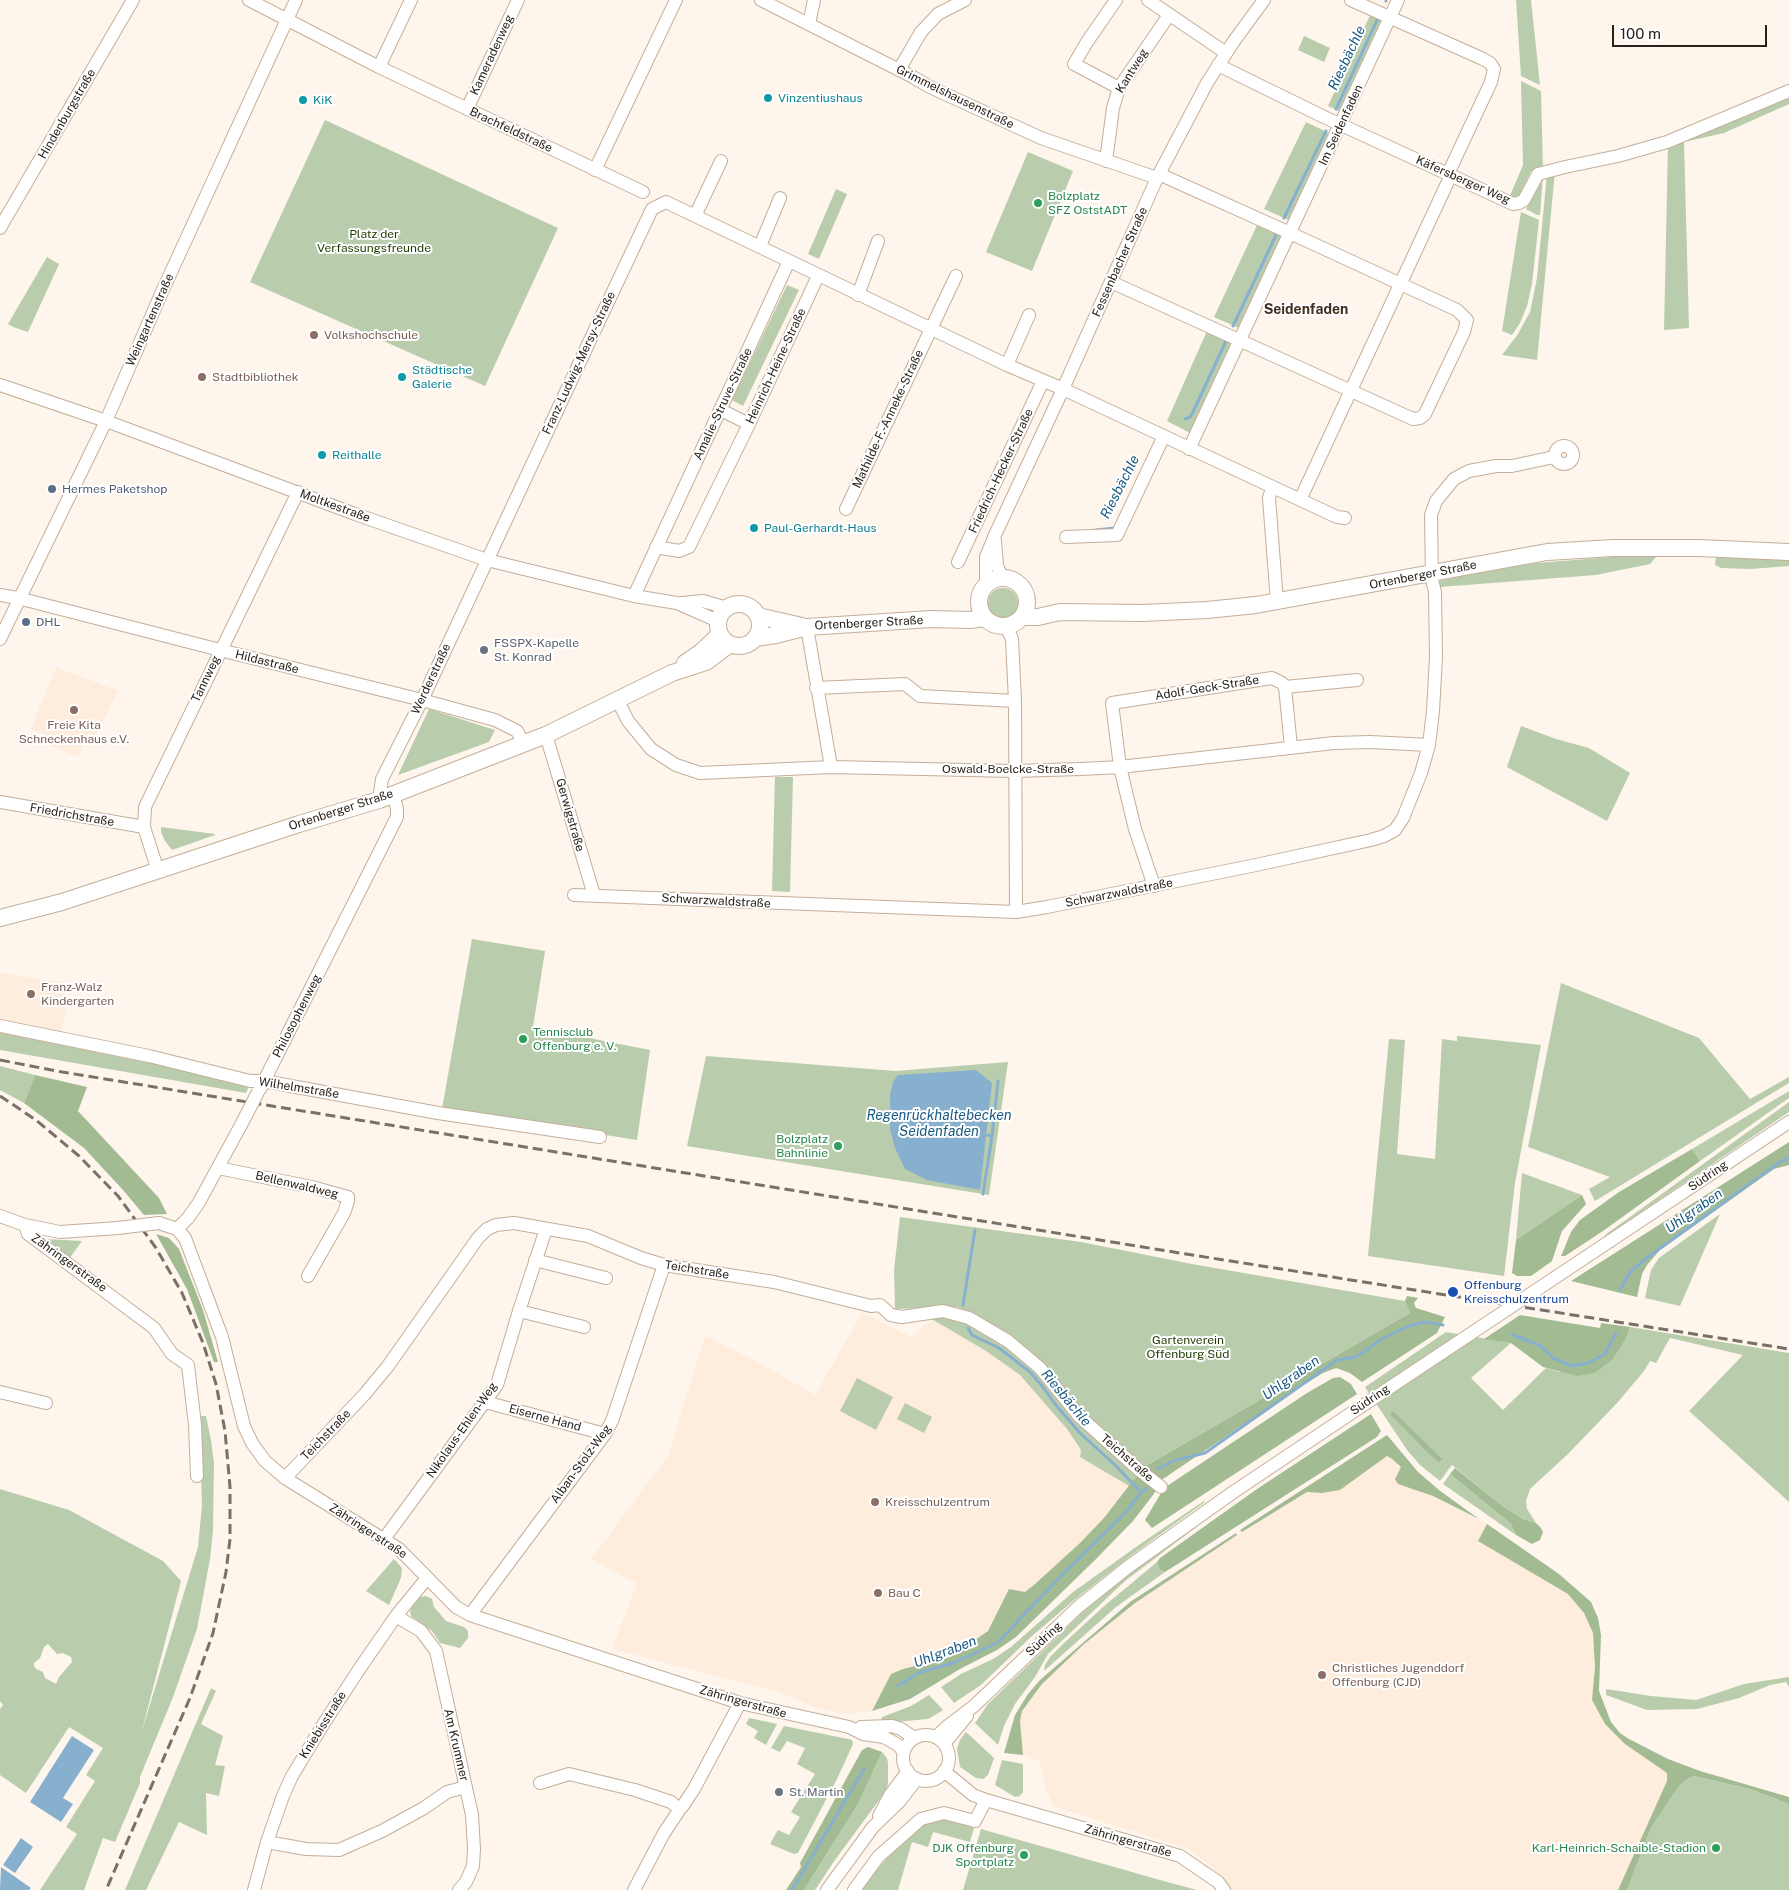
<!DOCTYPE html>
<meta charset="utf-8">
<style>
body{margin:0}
#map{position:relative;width:1789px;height:1890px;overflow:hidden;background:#fef5ed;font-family:"Public Sans",sans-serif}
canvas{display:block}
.scale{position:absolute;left:1612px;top:25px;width:155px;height:22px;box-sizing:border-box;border:2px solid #2a221a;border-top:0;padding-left:6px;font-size:15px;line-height:18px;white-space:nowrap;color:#2a221a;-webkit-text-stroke:4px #fff;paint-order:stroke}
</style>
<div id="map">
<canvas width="1789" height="1890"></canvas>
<div class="scale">100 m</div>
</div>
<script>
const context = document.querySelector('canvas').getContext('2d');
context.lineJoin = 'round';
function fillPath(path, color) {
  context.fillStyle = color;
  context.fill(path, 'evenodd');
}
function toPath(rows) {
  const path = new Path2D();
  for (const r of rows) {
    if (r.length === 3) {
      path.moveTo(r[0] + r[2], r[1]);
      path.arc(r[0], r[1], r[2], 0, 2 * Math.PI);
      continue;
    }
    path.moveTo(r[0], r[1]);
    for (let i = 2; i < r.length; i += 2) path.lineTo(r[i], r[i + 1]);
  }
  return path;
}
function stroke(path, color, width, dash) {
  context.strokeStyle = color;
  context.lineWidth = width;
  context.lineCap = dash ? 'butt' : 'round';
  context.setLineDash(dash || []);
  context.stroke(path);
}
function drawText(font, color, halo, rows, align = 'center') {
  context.font = font + ' "Public Sans",sans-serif';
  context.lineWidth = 4;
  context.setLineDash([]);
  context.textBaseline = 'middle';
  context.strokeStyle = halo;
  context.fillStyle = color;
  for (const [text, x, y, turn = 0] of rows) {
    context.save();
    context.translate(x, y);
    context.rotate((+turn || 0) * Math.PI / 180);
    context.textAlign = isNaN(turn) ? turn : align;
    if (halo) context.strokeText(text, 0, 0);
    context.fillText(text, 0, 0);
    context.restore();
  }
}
fillPath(toPath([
 [56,667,118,691,92,743,86,740,78,757,45,743,47,735,31,729],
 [0,973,65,983,60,1004,67,1006,61,1032,0,1020],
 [862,1313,912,1337,923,1326,934,1320,986,1351,1020,1375,1037,1392,1067,1429,1081,1451,1080,1457,1129,1486,1104,1518,1080,1543,1035,1584,1025,1592,1009,1589,988,1631,950,1657,903,1669,891,1674,872,1711,843,1714,815,1707,775,1691,612,1649,637,1584,591,1559,668,1456,705,1336,756,1361,815,1395],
 [1387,1456,1392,1459,1401,1467,1395,1478,1398,1484,1433,1496,1487,1524,1479,1541,1568,1594,1584,1613,1593,1633,1595,1667,1592,1700,1605,1724,1625,1744,1668,1773,1667,1781,1618,1890,1231,1890,1212,1867,1189,1849,1053,1806,1046,1790,1040,1762,1023,1755,1020,1721,1022,1711,1042,1684,1083,1645,1135,1603,1221,1545,1307,1492,1322,1493,1340,1490]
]), '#feeddc');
fillPath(toPath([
 [1516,0,1531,0,1540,85,1521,76],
 [1371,13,1385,19,1341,112,1328,106],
 [1304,36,1330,48,1324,62,1298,50],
 [1521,81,1541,91,1543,168,1531,171,1519,196,1513,199,1509,198,1523,165],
 [1789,92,1789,104,1724,133,1684,142,1689,328,1664,330,1668,145],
 [325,120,558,228,485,386,250,282],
 [1306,122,1331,134,1291,221,1264,209],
 [1028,152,1073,171,1032,271,986,252],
 [1555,171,1537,360,1502,355,1518,334,1530,312,1537,278,1547,174],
 [1543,176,1540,215,1537,215,1526,209],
 [836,189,847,194,819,259,808,254],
 [1521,212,1539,220,1532,284,1527,306,1520,323,1512,335,1502,331],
 [1258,223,1284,235,1241,329,1214,317],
 [47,257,59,264,28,332,13,327,8,324],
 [787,285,799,290,743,406,732,400],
 [1207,331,1234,344,1192,434,1167,421],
 [1624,556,1657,556,1650,564,1596,575,1440,587,1439,581,1489,570,1537,563],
 [1716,557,1789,558,1789,566,1751,569,1721,568,1715,565],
 [1003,603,15],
 [429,709,495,730,489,742,398,775],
 [1521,726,1556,739,1589,748,1630,773,1607,821,1507,767],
 [775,777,793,777,790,892,772,891],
 [161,827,215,834,215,835,172,850,165,841,161,832],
 [472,939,545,951,533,1027,650,1050,637,1140,442,1109],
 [1561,983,1699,1038,1750,1099,1789,1077,1789,1083,1595,1201,1589,1189,1610,1177,1528,1147],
 [0,1033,245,1082,248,1089,246,1093,0,1050],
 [1457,1036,1541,1045,1515,1183,1504,1276,1368,1256,1389,1039,1405,1040,1397,1154,1435,1159,1442,1039,1457,1041],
 [706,1056,895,1071,1008,1062,989,1195,687,1146],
 [0,1066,35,1075,24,1103,0,1090],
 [1789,1091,1789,1098,1700,1161,1692,1149],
 [1789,1102,1789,1112,1606,1236,1605,1235],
 [1522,1173,1582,1195,1516,1240],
 [1720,1214,1680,1306,1645,1298,1651,1270,1659,1258],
 [900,1217,1081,1242,1192,1264,1405,1301,1410,1313,1144,1467,970,1313,957,1307,895,1309,894,1270],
 [45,1239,82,1241,69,1259,45,1241],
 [939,1314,978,1327,1026,1361,1138,1474,1129,1486,1080,1457,1081,1450,1067,1429,1020,1375,986,1351,930,1318],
 [1630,1327,1789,1353,1789,1502,1689,1411,1743,1355,1670,1338,1656,1363,1650,1361,1644,1371,1618,1402,1568,1454,1530,1489,1526,1501,1527,1509,1536,1523,1523,1519,1504,1507,1452,1465,1440,1481,1420,1465,1407,1450,1365,1387,1446,1332,1511,1343,1471,1378,1503,1410,1546,1368,1560,1372,1626,1338],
 [857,1378,893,1397,876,1430,840,1411],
 [905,1403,932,1417,924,1433,897,1419],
 [199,1416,206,1416,211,1440,214,1463,213,1530,210,1559,197,1629,173,1697,140,1777,140,1783,115,1842,103,1838,84,1890,40,1890,77,1834,66,1827,95,1781,86,1775,103,1748,69,1727,26,1793,0,1775,0,1709,3,1705,0,1701,0,1489,69,1510,163,1561,181,1581,141,1734,198,1547,202,1505],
 [48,1644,57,1654,63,1653,71,1657,72,1662,59,1677,56,1684,45,1678,43,1672,36,1669,34,1666,34,1663,40,1658,44,1647],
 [1450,1474,1511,1524,1516,1535,1443,1484],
 [1204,1501,1205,1502,1133,1554,1073,1601,1032,1636,981,1685,954,1703,941,1687,961,1674,993,1659,1011,1647,1073,1592,1143,1542],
 [1224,1506,1125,1581,1048,1654,1035,1677,1015,1704,1004,1726,998,1745,975,1723,988,1704,1084,1611,1153,1555],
 [394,1559,402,1568,401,1578,389,1605,366,1591],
 [1157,1562,1159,1569,1165,1572,1116,1607,1044,1671,1045,1665,1050,1657,1063,1644,1103,1607],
 [426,1596,432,1599,434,1607,446,1621,464,1627,468,1631,468,1638,460,1648,440,1643,432,1631,411,1616,410,1612,412,1606,415,1601,420,1597],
 [1789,1677,1789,1687,1786,1682,1770,1685,1739,1698,1697,1709,1647,1710,1606,1695,1606,1689,1651,1696,1696,1700,1744,1684],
 [211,1688,216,1691,201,1724,223,1736,215,1765,225,1766,219,1796,206,1793,207,1835,179,1822,146,1890,125,1890],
 [929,1695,943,1710,940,1712,928,1719,894,1722,881,1720,882,1717,911,1706],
 [749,1718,777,1724,766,1745,754,1738,758,1731,746,1724],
 [784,1726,848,1739,852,1740,853,1744,838,1777,798,1853,794,1854,770,1844,778,1830,789,1835,800,1817,791,1812,815,1774,797,1764,805,1748,787,1741,780,1752,771,1748],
 [966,1732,994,1758,988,1775,983,1779,976,1778,960,1767,957,1749,960,1740],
 [882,1752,887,1758,888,1763,888,1784,885,1792,835,1860,815,1890,804,1890,858,1804],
 [1002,1760,1023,1764,1023,1792,1020,1796,1015,1797,995,1785],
 [1694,1776,1750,1789,1789,1804,1789,1890,1627,1890,1651,1828,1679,1786,1686,1780],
 [949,1818,974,1828,970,1842,933,1832,928,1847,912,1842,898,1890,860,1890,892,1852,923,1825],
 [981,1829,1167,1882,1197,1890,963,1890]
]), '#b9cdac');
fillPath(toPath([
 [35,1075,87,1087,78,1111,159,1198,167,1214,144,1215,123,1190,84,1148,24,1103],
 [1789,1142,1789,1165,1774,1169,1660,1250,1647,1265,1642,1274,1637,1297,1571,1281],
 [1692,1149,1700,1161,1603,1231,1565,1256,1561,1256,1571,1232,1580,1220,1619,1192],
 [1582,1195,1586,1204,1562,1231,1552,1261,1531,1276,1517,1276,1512,1273,1516,1240],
 [156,1234,169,1238,179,1249,203,1310,218,1362,214,1362,187,1289],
 [1407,1296,1418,1298,1414,1303,1416,1308,1445,1317,1437,1333,1362,1382,1350,1373,1336,1368,1323,1373,1281,1399,1160,1481,1144,1467,1410,1313,1405,1301],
 [1520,1315,1600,1328,1601,1323,1630,1327,1626,1338,1612,1360,1594,1373,1577,1376,1543,1367,1511,1343,1484,1339],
 [1340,1377,1351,1384,1357,1394,1152,1528,1145,1520,1164,1488,1307,1393,1333,1378],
 [1393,1411,1442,1459,1439,1462,1429,1454,1390,1414],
 [1371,1414,1381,1431,1377,1437,1165,1572,1159,1569,1157,1562,1160,1558,1257,1489],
 [1387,1435,1418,1472,1439,1490,1479,1519,1433,1496,1398,1484,1395,1479,1401,1467,1392,1459,1387,1456,1340,1490,1322,1493,1307,1492,1242,1532,1240,1530],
 [1455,1468,1504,1507,1523,1519,1536,1523,1541,1528,1543,1532,1540,1540,1532,1544,1516,1535,1511,1524,1450,1474],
 [1138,1474,1156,1490,1153,1495,1133,1521,1096,1559,1016,1637,997,1650,960,1669,910,1699,872,1711,891,1674,903,1669,950,1657,988,1631,1009,1589,1025,1592,1035,1584,1080,1543,1104,1518],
 [1487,1524,1559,1574,1591,1602,1598,1618,1601,1635,1599,1691,1611,1722,1620,1733,1629,1739,1668,1759,1700,1771,1789,1797,1789,1804,1750,1789,1694,1776,1686,1780,1679,1786,1651,1828,1627,1890,1618,1890,1667,1781,1667,1773,1625,1744,1605,1724,1592,1700,1595,1667,1593,1633,1584,1613,1568,1594,1478,1541],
 [1236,1533,1237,1535,1135,1603,1083,1645,1042,1684,1022,1711,1020,1721,1023,1755,1004,1753,1015,1715,1028,1694,1040,1680,1130,1602],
 [868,1747,882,1752,858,1804,804,1890,786,1890,801,1867,800,1863,862,1750]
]), '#a2bb92');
fillPath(toPath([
 [976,1070,992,1083,980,1190,927,1180,905,1169,895,1148,890,1129,890,1095,893,1082,898,1075],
 [72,1736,94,1750,63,1798,73,1804,61,1822,30,1802],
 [21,1838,33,1847,15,1873,3,1865],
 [1,1867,31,1888,29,1890,0,1890]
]), '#87b0cf');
stroke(toPath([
 [1386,1,1386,0],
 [1336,109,1379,16],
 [1284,218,1326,131],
 [1233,326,1277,233],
 [1185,419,1190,417,1193,412,1227,339],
 [1096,530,1115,528,1116,526],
 [987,1135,992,1136],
 [983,1194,992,1136,998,1081],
 [1620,1290,1630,1272,1648,1257,1780,1162,1789,1158],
 [963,1305,975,1230],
 [968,1328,972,1335,999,1348,1030,1372,1043,1387,1055,1404,1080,1433,1115,1465,1141,1492],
 [1513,1335,1541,1346,1553,1358,1572,1366,1588,1363,1605,1354,1616,1333],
 [1158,1469,1173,1461,1205,1453,1337,1360,1356,1357,1382,1339,1409,1326,1426,1322,1443,1325],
 [898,1686,918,1673,953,1663,997,1643,1057,1580,1127,1511,1141,1492,1147,1488],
 [792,1890,864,1769]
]), '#87b0cf', 3);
const minor = toPath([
 [249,0,379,67,643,192],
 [761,0,913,77,930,87,1041,138,1157,178],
 [1116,0,1087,42,1074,64,1119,88],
 [1148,0,1226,53],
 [1351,0,1483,59,1490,63,1494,69,1491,82,1448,174],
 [809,24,814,0],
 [1218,65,1322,116,1513,204,1519,203,1524,200,1538,174,1565,167,1618,156,1667,142,1789,91],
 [379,67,411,0],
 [899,70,921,32,938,14,965,0],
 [467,109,518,0],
 [1106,161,1113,108,1119,88,1169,15],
 [595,170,676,0],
 [695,216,721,161],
 [0,228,133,0],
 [760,246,780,198],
 [1111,282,1413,419,1420,418,1425,414,1464,332,1467,320,1457,310,1290,233,1159,174],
 [858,295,878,241],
 [1007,365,1029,315],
 [0,385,106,421,355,514,487,560,634,596,677,603,718,621],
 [721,410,749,424],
 [1564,455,9],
 [1189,449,1398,0],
 [1272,488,1269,498,1277,602],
 [1300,500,1451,175],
 [846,509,956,276],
 [1066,537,1117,535,1164,436],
 [995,540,997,566,1003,579],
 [656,547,679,551,689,547,749,424,818,276],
 [958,562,1043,381],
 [986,586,986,557,995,535,1063,389,1157,178,1207,83,1234,41,1264,0],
 [0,595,18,598,220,650,422,700,495,720,517,731,524,744],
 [634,596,789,261],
 [682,603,703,601,727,608],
 [1006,626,1012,639,1015,701,1016,912],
 [807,627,831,767],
 [0,639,106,421,161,294,296,0],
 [1285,687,1357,680],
 [816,688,905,684,920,696,1015,701],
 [618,701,628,721,651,749,676,765,700,773,831,767,1014,771,1081,769,1120,767,1334,743,1370,742,1429,745],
 [546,735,594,895],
 [379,800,382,779,422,700,592,336,652,209,666,202,1007,365,1063,389,1337,517,1345,518],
 [0,802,144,827],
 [158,871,144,827,145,807,298,492],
 [1154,886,1135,829,1120,767,1112,703,1272,678,1282,683,1285,687,1291,747],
 [574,895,1016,912,1047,907,1256,865,1371,840,1384,836,1395,830,1403,818,1421,773,1429,745,1433,711,1436,657,1435,592,1432,580,1431,515,1436,501,1454,479,1469,471,1496,466,1512,466,1554,457],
 [0,1026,149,1056,250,1081,264,1081,438,1113,600,1137],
 [260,1089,397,817,397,809,393,794],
 [218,1168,312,1187,348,1197,348,1201,344,1213,308,1276],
 [0,1216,25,1225,60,1232,118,1228],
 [159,1223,177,1229,185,1238,222,1337,244,1426,252,1443,265,1461,285,1478,399,1549,456,1607,470,1615,740,1703,849,1727,863,1734,884,1737,898,1745,904,1752],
 [25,1225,28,1234,154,1328,172,1354,188,1365,195,1425,197,1476],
 [177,1229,188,1218,198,1204,241,1125],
 [1610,1241,1789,1122],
 [535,1260,606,1278],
 [519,1311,584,1327],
 [0,1392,46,1403],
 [485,1402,605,1434],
 [285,1478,364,1395,388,1366,478,1238,487,1229,496,1225,514,1223,588,1236,641,1258,664,1265,774,1282,871,1306,880,1305,891,1315,902,1317,943,1311,969,1318,1008,1341,1040,1368,1079,1416,1138,1469,1161,1487],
 [384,1539,497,1385,519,1311,546,1229],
 [470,1615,605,1434,612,1421,664,1265],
 [396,1616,421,1631,436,1651,472,1815,474,1849,473,1866,466,1882,459,1890],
 [861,1727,892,1726,901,1729,914,1738],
 [926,1758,23],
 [936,1737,949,1725,974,1706,1078,1607,1128,1567,1232,1493,1347,1416],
 [944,1744,967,1716],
 [944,1771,973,1795,986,1800,1180,1856,1218,1882,1224,1890],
 [540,1783,569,1774,635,1790,671,1802,678,1808],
 [682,1807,694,1789,740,1703],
 [879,1816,890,1795,908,1771],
 [267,1842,306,1849,339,1850,382,1831,424,1808,447,1792,466,1787],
 [254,1890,267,1842,283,1796,292,1776,324,1723,360,1668,396,1616,427,1578],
 [634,1890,664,1833,678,1812],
 [827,1890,873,1827,899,1802,917,1779],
 [854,1890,878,1857,921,1819,944,1813,975,1821,986,1800]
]);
const major = toPath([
 [1003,602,24],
 [739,625,21],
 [758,616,802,626],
 [1023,617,1038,617,1060,612,1142,613,1207,610,1256,605,1547,552,1613,548,1699,548,1789,552],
 [755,638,776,635,807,627,931,619,970,620,985,618],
 [685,663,701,652,720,634],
 [0,918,62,902,299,824,379,800,546,735,672,673,706,662,730,644]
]);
stroke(minor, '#c4ae99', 14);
stroke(major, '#c4ae99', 18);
stroke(minor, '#fff', 12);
stroke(major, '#fff', 16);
stroke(toPath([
 [0,1060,62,1072,1186,1254,1789,1349],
 [0,1096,36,1120,79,1156,118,1196,156,1248,182,1293,203,1343,216,1384,225,1431,230,1487,230,1539,226,1572,213,1633,190,1698,106,1890]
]), '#797068', 3, [10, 5]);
const minorBridge = toPath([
 [241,1125,258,1092],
 [118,1228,159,1223],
 [1347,1416,1610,1241]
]);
stroke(minorBridge, '#c4ae99', 14, []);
stroke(minorBridge, '#fff', 12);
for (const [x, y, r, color] of [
 [768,98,5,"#0f9aa8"],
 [303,100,5,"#0f9aa8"],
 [1038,203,5,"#2e9e5b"],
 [314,335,5,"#8d6e63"],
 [202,377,5,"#8d6e63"],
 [402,377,5,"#0f9aa8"],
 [322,455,5,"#0f9aa8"],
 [52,489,5,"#5c6f8a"],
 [754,528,5,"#0f9aa8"],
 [26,622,5,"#5c6f8a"],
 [484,650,5,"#6b7280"],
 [74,710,5,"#8d6e63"],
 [31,994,5,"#8d6e63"],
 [523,1039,5,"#2e9e5b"],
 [838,1146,5,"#2e9e5b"],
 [1453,1292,6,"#1a4fb4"],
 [875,1502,5,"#8d6e63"],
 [878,1593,5,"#8d6e63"],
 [1322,1675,5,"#8d6e63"],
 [779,1792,5,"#6b7280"],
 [1716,1848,5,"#2e9e5b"],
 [1024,1855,5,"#2e9e5b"]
]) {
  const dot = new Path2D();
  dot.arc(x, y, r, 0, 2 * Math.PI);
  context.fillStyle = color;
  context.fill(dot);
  stroke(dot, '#fff', 2);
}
drawText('12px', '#2a221a', '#fff', [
 ["Kameradenweg",492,55,-65],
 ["Kantweg",1132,71,-58],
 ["Grimmelshausenstraße",955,97,26],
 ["Hindenburgstraße",67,114,-60],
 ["Im Seidenfaden",1341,125,-65],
 ["Brachfeldstraße",511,130,25],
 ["Käfersberger Weg",1463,180,24],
 ["Fessenbacher Straße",1120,262,-66],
 ["Weingartenstraße",150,320,-66],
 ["Franz-Ludwig-Mersy-Straße",579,363,-65],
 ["Heinrich-Heine-Straße",776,366,-65],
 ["Amalie-Struve-Straße",723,404,-65],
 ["Mathilde-F.-Anneke-Straße",888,419,-65],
 ["Friedrich-Hecker-Straße",1001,471,-65],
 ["Moltkestraße",335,506,20],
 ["Ortenberger Straße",1423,575,-11],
 ["Ortenberger Straße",869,623,-3],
 ["Hildastraße",267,662,14],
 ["Tannweg",206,679,-64],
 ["Werderstraße",431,679,-65],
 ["Adolf-Geck-Straße",1207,688,-9],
 ["Oswald-Boelcke-Straße",1008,769],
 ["Ortenberger Straße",341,810,-18],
 ["Friedrichstraße",72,815,10],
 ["Gerwigstraße",570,815,74],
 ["Schwarzwaldstraße",1119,893,-11],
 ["Schwarzwaldstraße",716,901,3],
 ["Philosophenweg",297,1016,-63],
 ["Wilhelmstraße",299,1088,9],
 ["Südring",1708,1176,-34],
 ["Bellenwaldweg",297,1185,13],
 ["Zähringerstraße",69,1263,36],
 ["Teichstraße",697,1270,9],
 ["Südring",1370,1400,-34],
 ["Eiserne Hand",545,1418,15],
 ["Nikolaus-Ehlen-Weg",462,1430,-55],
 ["Teichstraße",326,1435,-46],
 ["Teichstraße",1127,1458,41],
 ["Alban-Stolz-Weg",581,1464,-54],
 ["Zähringerstraße",368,1531,33],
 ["Südring",1044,1639,-43],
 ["Zähringerstraße",743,1702,16],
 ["Kniebisstraße",323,1725,-58],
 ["Am Krummer",456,1745,77],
 ["Zähringerstraße",1128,1841,16]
]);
drawText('12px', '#0d838f', '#fff', [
 ["Vinzentiushaus",778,98],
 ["KiK",313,100],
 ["Städtische",412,370],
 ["Galerie",412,384],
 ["Reithalle",332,455],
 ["Paul-Gerhardt-Haus",764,528]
], 'left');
drawText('12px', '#27864d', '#fff', [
 ["Bolzplatz",1048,196,"left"],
 ["SFZ OststADT",1048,210,"left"],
 ["Tennisclub",533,1032,"left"],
 ["Offenburg e. V.",533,1046,"left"],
 ["Bolzplatz",828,1139],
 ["Bahnlinie",828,1153],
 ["DJK Offenburg",1014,1848],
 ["Sportplatz",1014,1862],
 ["Karl-Heinrich-Schaible-Stadion",1706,1848]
], 'right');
drawText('12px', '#1e3c00', '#fff', [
 ["Platz der",374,234],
 ["Verfassungsfreunde",374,248],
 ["Gartenverein",1188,1340],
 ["Offenburg Süd",1188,1354]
]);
drawText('12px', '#785e54', '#fff', [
 ["Volkshochschule",324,335],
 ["Stadtbibliothek",212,377],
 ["Freie Kita",74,725,"center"],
 ["Schneckenhaus e.V.",74,739,"center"],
 ["Franz-Walz",41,987],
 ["Kindergarten",41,1001],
 ["Kreisschulzentrum",885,1502],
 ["Bau C",888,1593],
 ["Christliches Jugenddorf",1332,1668],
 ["Offenburg (CJD)",1332,1682]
], 'left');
drawText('12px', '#4e5e75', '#fff', [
 ["Hermes Paketshop",62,489],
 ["DHL",36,622]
], 'left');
drawText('12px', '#5b616d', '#fff', [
 ["FSSPX-Kapelle",494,643],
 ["St. Konrad",494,657],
 ["St. Martin",789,1792]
], 'left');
drawText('12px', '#164399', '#fff', [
 ["Offenburg",1464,1285],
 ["Kreisschulzentrum",1464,1299]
], 'left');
drawText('italic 14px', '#195a83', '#fff', [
 ["Riesbächle",1347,58,-65],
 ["Riesbächle",1120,487,-63],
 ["Regenrückhaltebecken",939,1116],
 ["Seidenfaden",939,1132],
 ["Uhlgraben",1694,1211,-35],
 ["Uhlgraben",1291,1378,-35],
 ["Riesbächle",1066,1398,50],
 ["Uhlgraben",945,1652,-21]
]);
drawText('bold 14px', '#42311f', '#fff', [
 ["Seidenfaden",1306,310]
]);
</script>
